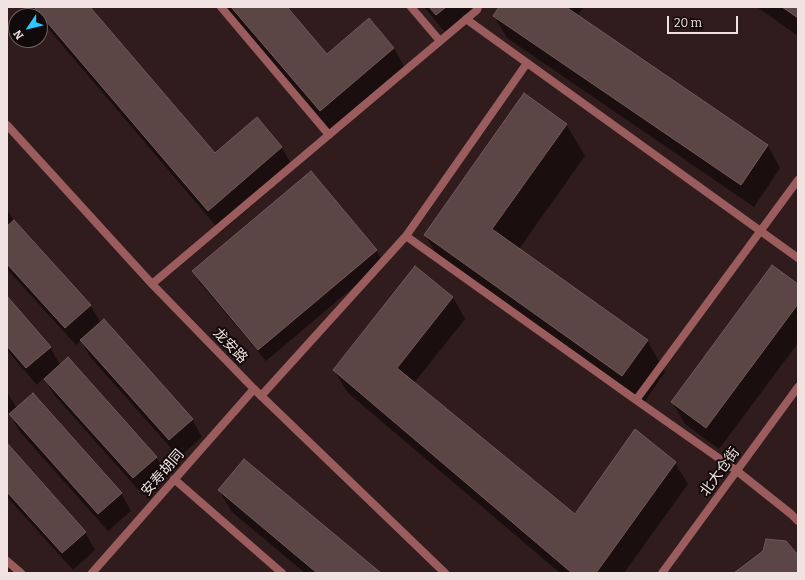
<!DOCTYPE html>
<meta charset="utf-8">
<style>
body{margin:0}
#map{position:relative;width:805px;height:580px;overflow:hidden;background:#311c1d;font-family:Bitter,serif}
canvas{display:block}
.frame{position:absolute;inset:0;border:8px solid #f0e2e1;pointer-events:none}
.north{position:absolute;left:8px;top:8px;width:40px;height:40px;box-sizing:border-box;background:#12090a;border:1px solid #6b6060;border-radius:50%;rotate:235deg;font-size:11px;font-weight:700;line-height:16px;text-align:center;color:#f0e2e1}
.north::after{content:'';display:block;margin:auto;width:14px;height:18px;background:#29c8ff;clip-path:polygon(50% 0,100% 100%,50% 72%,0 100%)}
.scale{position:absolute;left:667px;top:16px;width:71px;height:18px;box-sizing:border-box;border:2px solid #f0e2e1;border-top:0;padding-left:5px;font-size:12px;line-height:14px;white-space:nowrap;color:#f0e2e1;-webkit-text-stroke:3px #12090a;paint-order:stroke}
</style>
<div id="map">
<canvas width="805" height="580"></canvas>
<div class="frame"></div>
<div class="north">N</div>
<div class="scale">20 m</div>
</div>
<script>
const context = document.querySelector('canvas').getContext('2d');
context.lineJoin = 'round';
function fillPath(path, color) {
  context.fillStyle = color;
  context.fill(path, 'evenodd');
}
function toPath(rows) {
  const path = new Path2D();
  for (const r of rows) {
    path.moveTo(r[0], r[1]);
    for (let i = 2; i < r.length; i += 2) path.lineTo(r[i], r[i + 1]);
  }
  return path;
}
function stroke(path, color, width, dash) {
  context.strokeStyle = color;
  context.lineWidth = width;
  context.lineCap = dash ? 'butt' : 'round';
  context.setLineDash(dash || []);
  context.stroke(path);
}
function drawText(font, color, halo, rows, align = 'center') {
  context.font = font + ' Bitter,"Noto Sans SC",serif';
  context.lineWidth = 4;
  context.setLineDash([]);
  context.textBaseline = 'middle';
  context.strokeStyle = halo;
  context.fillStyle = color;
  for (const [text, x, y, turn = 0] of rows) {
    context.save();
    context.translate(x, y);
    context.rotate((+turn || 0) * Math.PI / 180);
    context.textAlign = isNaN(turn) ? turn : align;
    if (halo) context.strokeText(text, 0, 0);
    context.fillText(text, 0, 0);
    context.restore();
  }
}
fillPath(toPath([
 [32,7,89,7,215,155,257,119,282,148,294,169,221,232,40,19,40,16,37,16],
 [226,7,286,7,327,55,394,48,406,70,333,133],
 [424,7,475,7,449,37],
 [501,7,584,7,577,16,768,146,780,168,754,207,507,38,494,16],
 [757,7,798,7,798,36],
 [566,124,585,156,519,249,647,340,665,372,641,407,444,267,425,235],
 [7,209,15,223,90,305,101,323,192,419,202,437,179,457,91,358,81,341,76,345,7,269],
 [376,250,383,262,266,361,200,283,193,271],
 [798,285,798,343,719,449,685,424,672,402],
 [453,297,465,319,414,383,575,515,675,463,688,484,624,573,560,573,347,392,334,370],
 [7,298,50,347,60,365,156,457,166,475,143,495,55,396,44,378,37,385,7,350],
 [7,392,17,409,121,493,131,511,108,531,20,432,10,414,7,416],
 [7,445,85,532,95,550,73,570,7,497],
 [219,490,380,573,305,573,232,512]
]), '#0007');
const building = toPath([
 [34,7,90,7,215,153,257,117,282,147,208,211,34,7],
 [231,7,287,7,327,54,369,18,394,48,320,111,231,7],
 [429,7,446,7,436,15,429,7],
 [499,7,566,7,768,145,741,185,493,16,499,7],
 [782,7,798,7,798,18,782,7],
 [524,93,567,124,492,229,648,340,622,376,424,235,524,93],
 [311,171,377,250,258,350,192,271,311,171],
 [14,220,91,305,65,328,7,264,7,226,14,220],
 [772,265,798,284,798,304,706,428,671,402,772,265],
 [415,266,453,297,397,368,575,514,635,429,676,462,596,573,572,573,333,370,415,266],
 [7,296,51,347,26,368,7,346,7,296],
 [104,319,193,419,169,440,80,340,104,319],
 [68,357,157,457,133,478,44,379,68,357],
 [33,393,122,493,98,514,9,414,33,393],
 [7,443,86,532,62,553,7,492,7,443],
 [244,459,381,573,317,573,218,490,244,459],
 [766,539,786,541,798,555,798,573,734,573,763,551,766,539]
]);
fillPath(building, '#5c4545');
stroke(building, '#715859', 1);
stroke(toPath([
 [221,7,329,135],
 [411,7,440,41],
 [466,19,798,258],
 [798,180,636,400,737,471,791,514,798,521],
 [406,236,527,63],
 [152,284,477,10,478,7],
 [261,396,406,236,636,400],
 [174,479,282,573],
 [7,561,21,573],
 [92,573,254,389],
 [662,573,798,387]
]), '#9b5c5e', 8);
stroke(toPath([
 [7,125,152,284,254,389,445,573]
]), '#9b5c5e', 8);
drawText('14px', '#f0e2e1', '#12090a', [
 ["龙安路",230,346,46],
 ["北大仓街",720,472,-54],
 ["安寿胡同",163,473,-49]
]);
</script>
